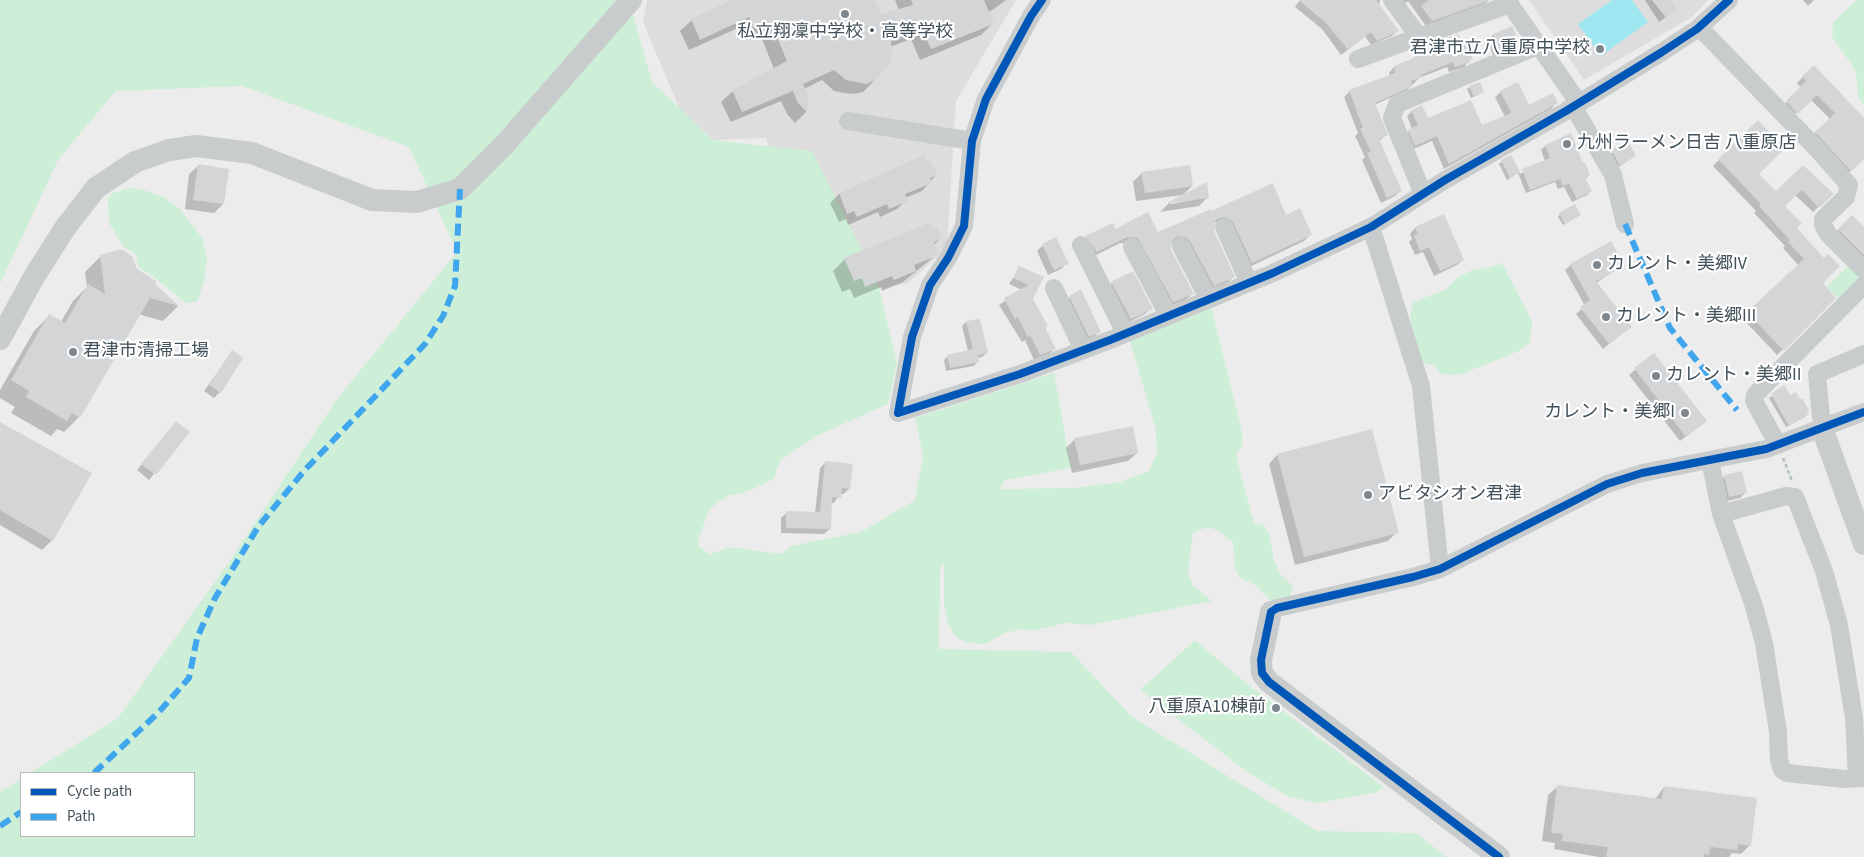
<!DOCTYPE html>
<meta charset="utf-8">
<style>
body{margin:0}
#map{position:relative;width:1864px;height:857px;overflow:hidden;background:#edecec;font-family:"Source Sans 3",sans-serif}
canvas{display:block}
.legend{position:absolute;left:20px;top:772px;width:175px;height:65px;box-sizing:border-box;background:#fff;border:1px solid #b3b9bd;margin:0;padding:6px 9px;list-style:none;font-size:15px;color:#42515a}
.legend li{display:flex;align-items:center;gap:10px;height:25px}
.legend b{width:25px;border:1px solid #b3b9bd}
</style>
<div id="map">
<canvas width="1864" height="857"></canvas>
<ul class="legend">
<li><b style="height:6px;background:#0057b8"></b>Cycle path</li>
<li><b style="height:6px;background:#3fa5ed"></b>Path</li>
</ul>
</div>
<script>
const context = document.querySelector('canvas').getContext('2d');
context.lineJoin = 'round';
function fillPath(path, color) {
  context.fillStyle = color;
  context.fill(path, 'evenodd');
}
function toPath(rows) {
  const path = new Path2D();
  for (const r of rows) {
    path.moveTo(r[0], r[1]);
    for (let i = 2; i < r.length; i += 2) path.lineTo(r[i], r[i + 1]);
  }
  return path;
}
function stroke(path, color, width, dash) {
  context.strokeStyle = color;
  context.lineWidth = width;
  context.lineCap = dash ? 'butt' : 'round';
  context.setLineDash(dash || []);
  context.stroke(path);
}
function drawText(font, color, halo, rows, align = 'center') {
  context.font = font + ' "Source Sans 3","Noto Sans JP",sans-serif';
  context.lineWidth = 4.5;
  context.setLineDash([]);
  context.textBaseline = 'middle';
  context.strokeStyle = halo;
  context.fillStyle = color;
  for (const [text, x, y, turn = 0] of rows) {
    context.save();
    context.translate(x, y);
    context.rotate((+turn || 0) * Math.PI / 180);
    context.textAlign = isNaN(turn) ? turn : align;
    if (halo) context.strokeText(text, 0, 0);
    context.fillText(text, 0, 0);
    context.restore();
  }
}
fillPath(toPath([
 [647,0,1016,0,956,101,947,248,908,283,835,298,803,281,766,138,693,141,643,22],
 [1529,0,1708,0,1692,17,1584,80]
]), '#deddde');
fillPath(toPath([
 [0,0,629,0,652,82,713,140,812,151,877,280,897,363,888,404,816,436,780,460,774,479,749,491,727,496,710,508,700,534,698,546,710,554,729,547,782,554,791,546,861,532,915,500,923,456,915,418,1054,373,1071,468,1005,480,999,489,1074,488,1120,482,1149,471,1157,453,1156,430,1130,341,1211,306,1242,431,1242,446,1236,455,1250,509,1255,524,1264,525,1269,534,1274,560,1281,575,1293,586,1289,598,1271,601,1255,585,1239,577,1235,568,1233,542,1217,530,1207,527,1193,533,1188,571,1192,584,1212,601,1090,625,1065,623,1033,631,1022,629,1005,633,985,644,968,643,956,637,948,624,944,604,944,564,940,569,939,649,1071,652,1132,717,1317,831,1417,833,1446,857,0,857,0,792,21,779,21,836,194,836,194,773,30,773,118,718,227,565,337,399,457,252,409,147,242,86,116,91,58,160,0,284],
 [1857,0,1864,0,1864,105,1858,97,1856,71,1832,37,1833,22],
 [130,188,147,191,163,197,179,208,202,238,207,258,204,282,197,302,186,303,150,274,139,268,136,255,123,246,109,223,108,198,113,193],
 [1502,263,1532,321,1530,342,1519,351,1459,375,1441,374,1433,365,1421,362,1412,328,1410,314,1413,302,1445,290,1457,278,1472,270,1489,268],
 [1850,264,1864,277,1843,303,1827,287],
 [1195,640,1246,683,1384,787,1375,793,1318,803,1289,797,1246,771,1140,690]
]), '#ceefd7');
fillPath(toPath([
 [1612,0,1632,0,1648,22,1601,56,1578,24]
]), '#9fe7f0');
fillPath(toPath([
 [734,0,874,0,881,16,899,10,895,0,1006,0,988,13,992,24,981,35,920,60,911,39,890,47,875,80,863,92,854,94,844,93,834,91,822,80,804,89,808,98,806,112,795,123,787,114,781,101,731,122,721,102,733,91,774,69,760,34,742,38,738,28,689,50,680,31,692,20],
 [1300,0,1380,0,1379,5,1397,31,1392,36,1371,45,1365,36,1341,55,1322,29,1295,7],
 [1402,0,1489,0,1484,5,1426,26,1408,1,1404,4],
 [1645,0,1670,0,1670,14,1659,22],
 [1803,0,1814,0,1808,6],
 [1512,28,1518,42,1512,48,1493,55,1488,41,1493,35],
 [1448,39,1469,61,1464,67,1449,72,1447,67,1419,78,1406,91,1374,105,1386,135,1379,141,1401,190,1395,196,1381,203,1362,160,1365,157,1355,136,1358,133,1344,97,1349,92,1389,77,1389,73,1394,67,1411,60,1416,56,1437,54,1445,50,1443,45],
 [1813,67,1864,124,1864,159,1845,176,1810,138,1830,119,1810,99,1791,118,1781,108,1801,88,1797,83],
 [1470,87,1483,92,1471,98,1467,89],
 [1501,92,1529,107,1556,103,1551,109,1444,169,1432,141,1409,151,1403,136,1412,129,1407,116,1412,111,1427,120,1481,127,1505,117,1495,97],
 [1758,121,1758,174,1776,193,1803,166,1832,194,1813,212,1795,195,1784,206,1795,228,1824,259,1821,283,1834,298,1777,355,1742,318,1799,266,1783,248,1785,246,1754,213,1756,211,1713,166],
 [1628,142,1635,156,1614,170,1606,157],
 [1545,146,1583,164,1589,175,1585,179,1591,191,1587,195,1572,202,1564,187,1558,189,1555,182,1526,193,1518,173,1507,180,1499,164,1501,162,1510,157,1520,174,1545,161,1541,150],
 [924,157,936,175,922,191,905,198,906,200,897,209,880,217,878,212,848,225,846,219,839,222,830,203,839,194],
 [198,166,227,170,223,204,214,213,185,209,189,174],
 [1142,173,1192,186,1183,195,1136,201,1133,182],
 [1208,197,1199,206,1160,212,1170,202,1171,204],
 [1210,213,1285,216,1311,234,1304,241,1245,269,1219,222,1214,223,1213,231,1233,277,1227,283,1207,291,1180,243,1171,242,1170,251,1192,294,1186,300,1167,308,1132,244,1120,243,1090,258,1080,243,1086,237,1115,230,1157,233],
 [1560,214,1577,217,1563,225,1558,217],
 [1443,215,1463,260,1457,265,1434,276,1423,252,1415,255,1409,242,1412,239,1410,234,1415,228],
 [1852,217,1864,229,1864,267,1833,235],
 [941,238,934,245,936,255,903,282,882,291,881,287,854,298,850,289,842,292,833,271,845,259],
 [1056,239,1067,263,1061,269,1048,275,1037,251,1042,246],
 [101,256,136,270,178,306,163,321,138,314,79,417,64,432,57,429,51,436,11,413,15,407,0,398,0,390,34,331,50,315,61,322,73,301,87,287,85,272],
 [1571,265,1623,265,1596,283,1624,332,1603,349,1576,314,1585,306,1565,270],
 [1020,267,1042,278,1032,299,1055,349,1049,354,1034,360,1025,340,1022,342,999,305,1022,290,1009,284],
 [1112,283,1151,308,1145,314,1125,324,1106,288],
 [1070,297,1099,332,1093,338,1083,342,1064,302],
 [966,322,987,353,982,357,977,358,978,361,974,366,946,371,944,360,948,356,968,351,962,326],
 [232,352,220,392,214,398,204,391],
 [1654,354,1706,421,1680,441,1629,375],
 [1784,387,1790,397,1806,412,1805,417,1786,427,1769,398],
 [176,422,188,432,149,480,137,470],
 [0,423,52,540,42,550,0,525],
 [1075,439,1137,453,1128,461,1072,473,1066,448],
 [1277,455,1397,532,1388,541,1295,565,1269,464],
 [826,462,849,489,843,494,840,494,834,503,831,503,830,529,824,534,781,533,781,518,787,512,815,513,820,468],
 [1725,476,1746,492,1740,498,1723,502,1719,482],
 [1557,787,1655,799,1664,787,1750,845,1741,854,1732,853,1729,857,1599,857,1554,849,1555,843,1542,841,1548,795]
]), '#0003');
fillPath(toPath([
 [731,0,875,0,881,14,913,5,911,0,984,0,994,24,931,49,922,28,891,41,892,56,889,64,876,80,866,84,846,80,834,70,803,84,809,98,807,112,798,103,793,91,742,112,732,90,787,61,771,23,753,28,749,17,700,40,691,19],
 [1299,0,1376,0,1399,31,1377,41,1371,32,1348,50,1327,24],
 [1429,0,1488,0,1488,1,1432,21,1421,6],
 [1652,0,1671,0,1677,9,1666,18],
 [1512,26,1519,42,1499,50,1493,34],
 [1458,34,1462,42,1465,40,1473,59,1470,60,1471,62,1455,67,1453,62,1421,75,1422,77,1411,81,1413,86,1375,103,1388,135,1379,139,1402,191,1387,198,1367,153,1371,151,1360,129,1363,128,1349,90,1395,73,1394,66,1416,57,1415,55,1435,47,1437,52,1451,46,1448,38],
 [1814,65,1864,118,1864,159,1851,171,1815,132,1835,113,1817,95,1798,114,1786,101,1806,81,1802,76],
 [1480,82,1484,92,1474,97,1469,86],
 [1518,82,1529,105,1553,93,1558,103,1449,164,1437,136,1415,146,1408,130,1418,125,1411,110,1422,105,1428,118,1471,100,1482,125,1509,114,1511,112,1500,91],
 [1758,120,1785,148,1759,174,1776,191,1803,165,1834,194,1819,208,1802,190,1785,206,1802,223,1797,228,1824,258,1828,254,1840,266,1823,283,1836,298,1784,351,1747,312,1804,259,1788,242,1790,240,1759,206,1761,204,1718,159],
 [1571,133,1583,163,1585,162,1590,175,1585,177,1592,191,1577,199,1569,183,1563,186,1560,179,1530,190,1522,169,1550,158,1545,145],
 [1628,141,1636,156,1620,165,1611,150],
 [924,155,927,162,931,161,938,175,930,178,932,183,905,194,908,201,889,209,887,204,857,217,854,211,847,214,839,193],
 [1511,155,1520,172,1510,178,1501,160],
 [198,164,229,169,224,204,193,200],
 [1190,165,1193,186,1145,193,1141,172],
 [1207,182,1209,198,1169,203,1169,202],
 [1273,183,1286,215,1300,208,1312,235,1252,263,1233,222,1226,217,1219,218,1215,221,1214,231,1235,277,1214,286,1190,241,1186,237,1177,236,1172,241,1171,250,1194,294,1173,302,1138,238,1127,237,1097,252,1085,236,1113,223,1115,229,1148,212,1158,232,1211,209,1211,211],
 [1575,204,1581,215,1565,224,1559,213],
 [1444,214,1464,260,1440,271,1429,247,1420,251,1414,235,1418,234,1415,227],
 [1852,215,1864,227,1864,255,1838,229],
 [931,222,933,229,937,227,942,239,934,242,939,253,937,256,914,265,916,271,894,280,892,276,865,287,862,278,854,281,844,258],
 [1056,237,1069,264,1054,270,1042,244],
 [1611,241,1625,266,1596,281,1632,327,1609,344,1580,307,1590,300,1570,264],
 [117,250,123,250,132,256,137,269,156,281,155,284,179,306,150,298,80,418,72,413,67,421,26,397,29,391,11,380,49,314,65,323,88,284,105,294,100,255],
 [1019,266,1044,277,1033,299,1048,326,1045,328,1056,349,1040,355,1030,335,1028,337,1018,317,1015,319,1004,298,1029,285,1013,278],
 [1133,271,1153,309,1131,319,1111,282],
 [1081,289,1101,332,1089,337,1069,296],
 [980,319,988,353,978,355,979,362,950,368,947,355,973,349,966,321],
 [232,350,243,358,221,393,209,385],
 [1654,353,1707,421,1686,437,1634,368],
 [1784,385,1790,395,1796,392,1800,399,1802,398,1809,410,1807,412,1809,414,1789,426,1771,394],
 [176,421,190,432,156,475,141,464],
 [0,422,92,473,53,541,0,510],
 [1133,426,1138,453,1080,465,1074,438],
 [1372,429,1399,533,1304,557,1277,454],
 [825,461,853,464,850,489,842,488,841,498,832,497,831,529,786,528,786,511,820,512],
 [1742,471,1747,493,1729,497,1724,475],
 [1557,785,1662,799,1664,786,1757,798,1751,846,1738,844,1737,850,1710,847,1709,855,1704,854,1704,857,1606,857,1608,847,1562,841,1563,834,1551,833]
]), '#d4d5d7');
stroke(toPath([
 [1783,458,1792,481]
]), '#b4c3bc', 2.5, [4, 2.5]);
stroke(toPath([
 [1042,0,1031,16,986,99,972,141,964,226,948,258,930,285,912,337,898,413,1020,374,1110,340,1273,273,1371,227,1445,180,1566,111,1662,52,1697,29,1729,0],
 [1392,0,1419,37],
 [1507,0,1578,102],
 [1699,27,1818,150,1849,185,1846,197,1823,219,1823,225,1828,234,1864,270],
 [1358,59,1510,4],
 [1573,106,1613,175,1625,224],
 [848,121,972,141],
 [1423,194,1392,118,1397,104,1538,46],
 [1224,227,1249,283],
 [1371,227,1421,386,1440,569],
 [1081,245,1125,333],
 [1181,246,1208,298],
 [1132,247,1168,315],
 [1054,288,1083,350],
 [1822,428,1817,374,1864,354],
 [1778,445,1754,401,1755,395,1864,285],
 [1710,460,1721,514,1753,603,1764,643,1778,732,1779,760,1782,770,1787,773,1844,779,1864,778],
 [1721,514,1786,496,1795,497,1824,571,1839,625,1854,718,1857,778],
 [1271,612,1277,608,1413,577,1440,569,1607,484,1642,473,1766,449,1864,412]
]), '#c8cccd', 18);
stroke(toPath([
 [0,339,34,277,65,228,96,188,135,162,169,150,196,146,252,153,372,200,417,202,460,189,505,144,631,0],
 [1822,428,1864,544],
 [1271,612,1261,660,1262,673,1269,682,1499,857]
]), '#c8cccd', 22);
stroke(toPath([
 [1625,224,1670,328,1737,410],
 [94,773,159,712,189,678,197,638,215,598,258,527,304,471,425,344,443,316,455,286,460,189],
 [0,826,21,812]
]), '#3fa5ed', 6, [12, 6]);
stroke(toPath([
 [1042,0,1031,16,986,99,972,141,964,226,948,258,930,285,912,337,898,413,1020,374,1110,340,1273,273,1371,227,1445,180,1566,111,1662,52,1697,29,1729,0],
 [1499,857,1269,682,1262,673,1261,660,1271,612,1277,608,1413,577,1440,569,1607,484,1642,473,1766,449,1864,412]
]), '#0057b8', 8);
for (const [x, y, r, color] of [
 [845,14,5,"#7e878d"],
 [1600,49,5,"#7e878d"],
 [1567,144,5,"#7e878d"],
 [1597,265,5,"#7e878d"],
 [1606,317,5,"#7e878d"],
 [73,352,5,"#7e878d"],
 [1656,376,5,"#7e878d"],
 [1685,413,5,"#7e878d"],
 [1368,495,5,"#7e878d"],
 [1276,708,5,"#7e878d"]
]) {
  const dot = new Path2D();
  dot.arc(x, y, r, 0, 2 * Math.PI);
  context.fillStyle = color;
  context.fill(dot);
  stroke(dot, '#fff', 2);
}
drawText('18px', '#42515a', '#fff', [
 ["私立翔凜中学校・高等学校",845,33,"center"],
 ["君津市立八重原中学校",1590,49,"right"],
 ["九州ラーメン日吉 八重原店",1577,144],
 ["カレント・美郷IV",1607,265],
 ["カレント・美郷III",1616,317],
 ["君津市清掃工場",83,352],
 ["カレント・美郷II",1666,376],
 ["カレント・美郷I",1675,413,"right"],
 ["アビタシオン君津",1378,495],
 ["八重原A10棟前",1266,708,"right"]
], 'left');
</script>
